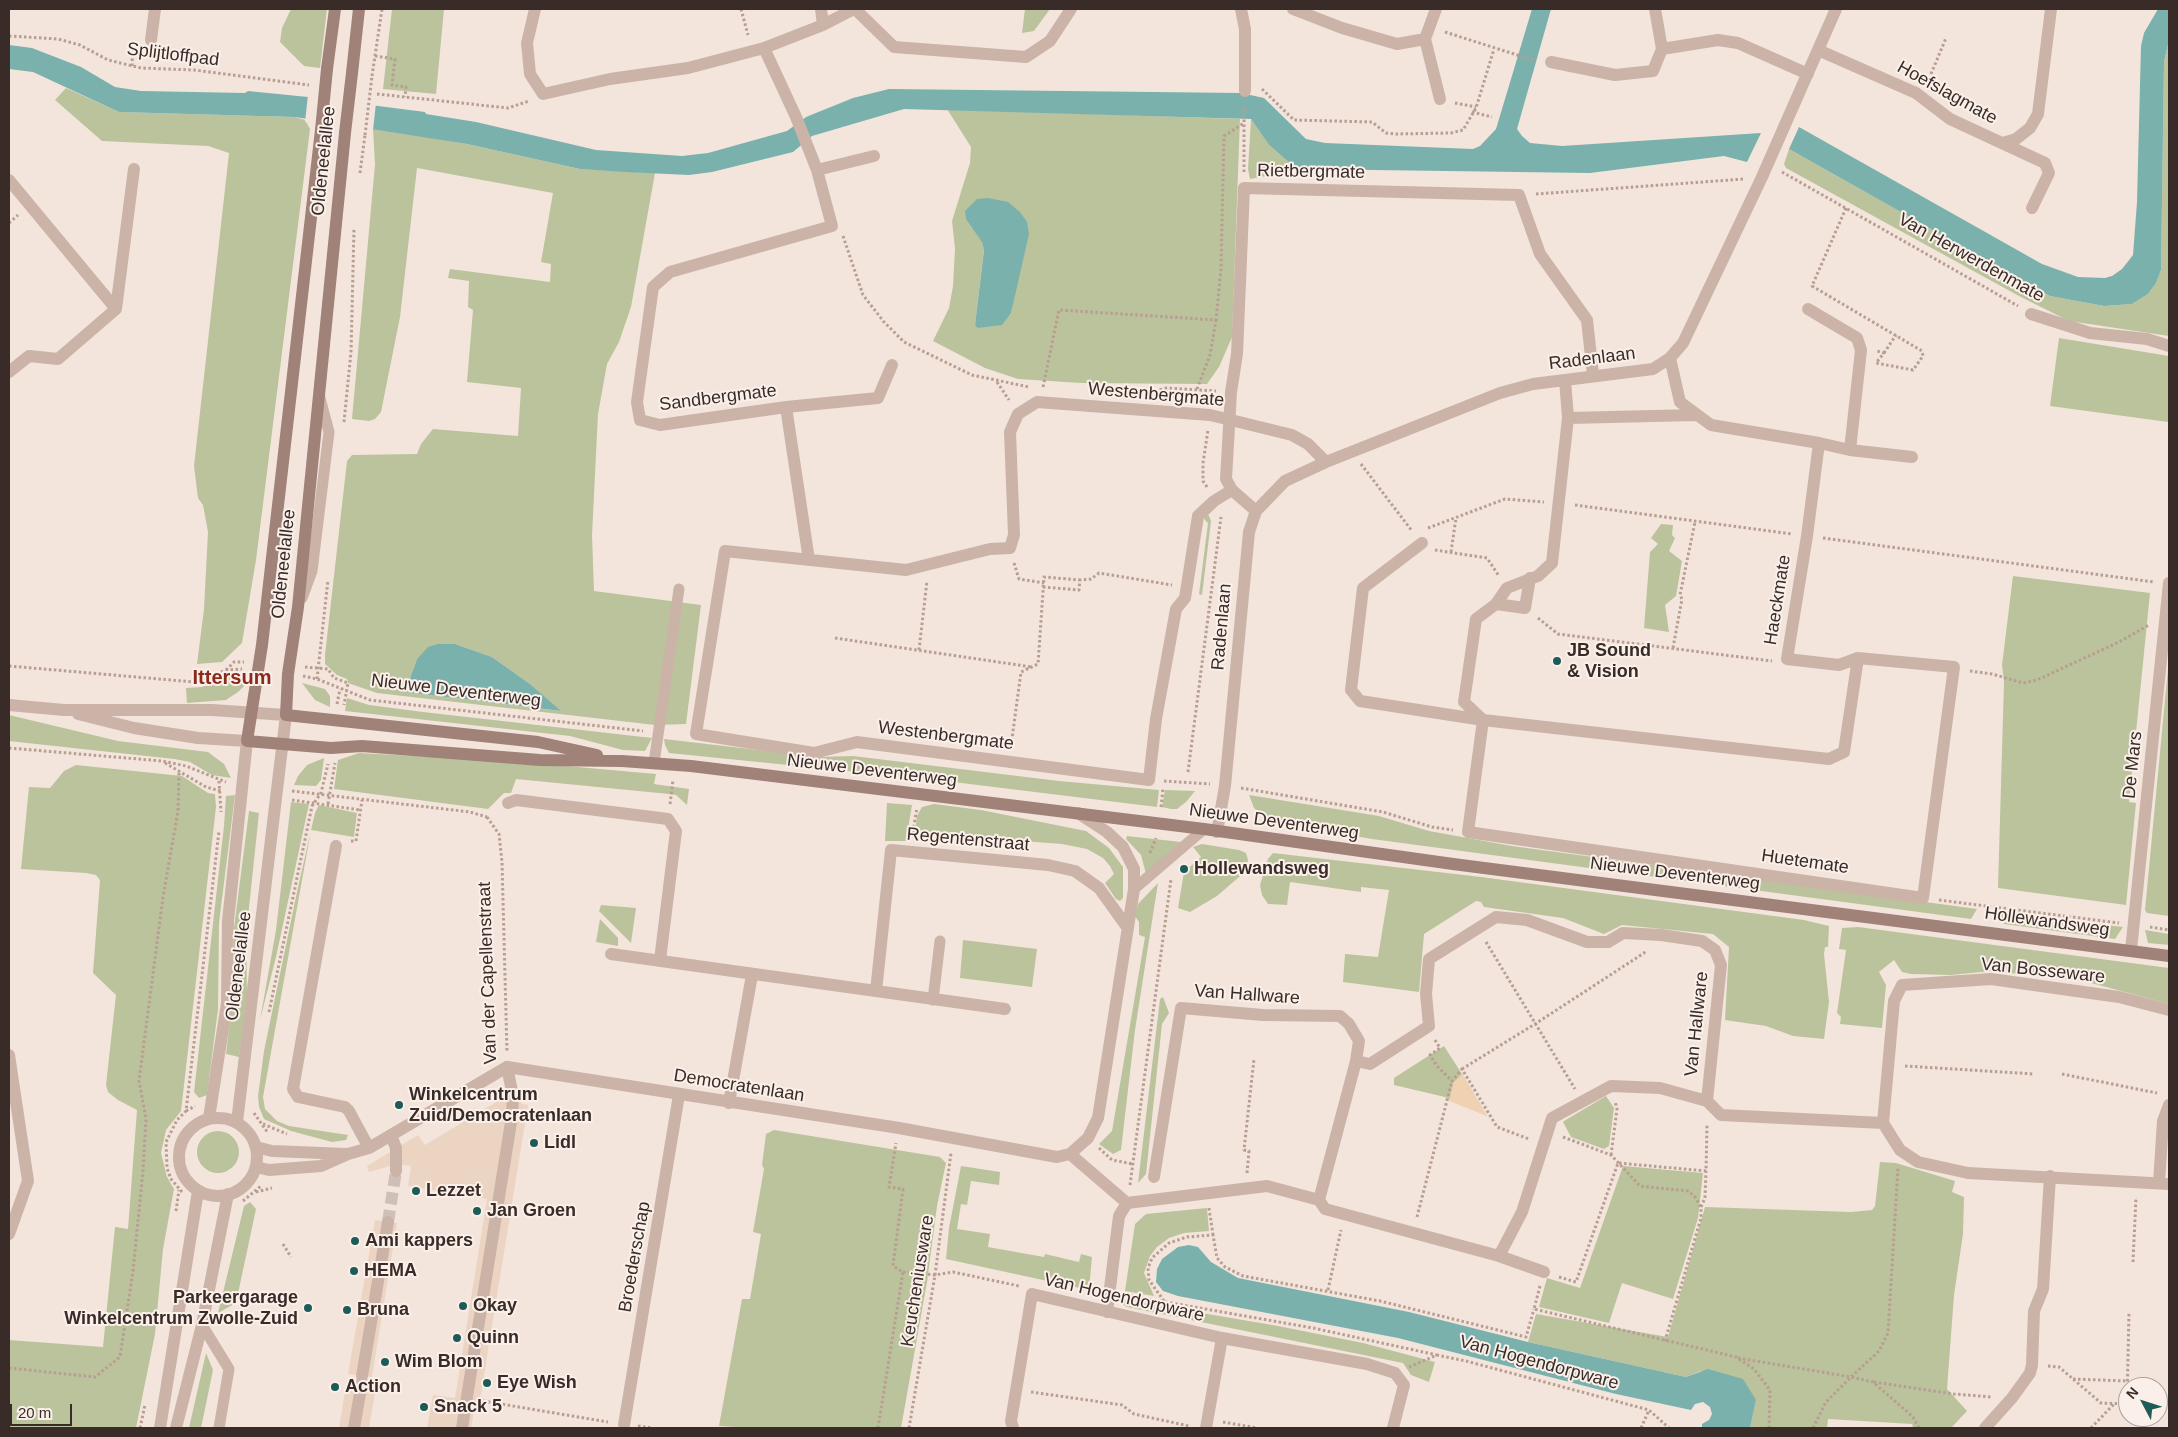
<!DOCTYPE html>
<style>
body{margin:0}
#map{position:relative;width:2178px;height:1437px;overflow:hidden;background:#f3e5dc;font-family:Arial,sans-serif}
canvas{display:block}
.frame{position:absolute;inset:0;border:10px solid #382b28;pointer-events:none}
.north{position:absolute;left:2118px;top:1377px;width:50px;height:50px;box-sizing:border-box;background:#faf0e9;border:1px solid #aca19c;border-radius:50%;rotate:310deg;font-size:14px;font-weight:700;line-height:20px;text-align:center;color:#382b28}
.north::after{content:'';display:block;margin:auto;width:18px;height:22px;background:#1c5b57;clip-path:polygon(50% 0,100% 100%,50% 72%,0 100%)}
.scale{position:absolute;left:10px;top:1404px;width:62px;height:22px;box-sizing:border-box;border:2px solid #382b28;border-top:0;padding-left:6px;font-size:15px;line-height:18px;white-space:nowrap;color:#382b28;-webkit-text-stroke:4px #faf0e9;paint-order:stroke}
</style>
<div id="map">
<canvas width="2178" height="1437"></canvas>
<div class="frame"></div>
<div class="north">N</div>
<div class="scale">20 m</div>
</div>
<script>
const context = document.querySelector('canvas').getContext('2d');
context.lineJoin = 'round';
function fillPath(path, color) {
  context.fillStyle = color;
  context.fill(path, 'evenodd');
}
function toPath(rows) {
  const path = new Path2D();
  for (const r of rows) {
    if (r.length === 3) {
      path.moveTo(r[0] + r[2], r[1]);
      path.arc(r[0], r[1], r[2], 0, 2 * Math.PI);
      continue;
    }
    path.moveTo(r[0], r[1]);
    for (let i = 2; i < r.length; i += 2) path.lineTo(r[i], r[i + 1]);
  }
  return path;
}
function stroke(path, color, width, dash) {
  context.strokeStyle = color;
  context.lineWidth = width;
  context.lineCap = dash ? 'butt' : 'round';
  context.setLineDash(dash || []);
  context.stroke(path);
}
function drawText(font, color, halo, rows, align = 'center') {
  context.font = font + ' Arial,sans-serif';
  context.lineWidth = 4;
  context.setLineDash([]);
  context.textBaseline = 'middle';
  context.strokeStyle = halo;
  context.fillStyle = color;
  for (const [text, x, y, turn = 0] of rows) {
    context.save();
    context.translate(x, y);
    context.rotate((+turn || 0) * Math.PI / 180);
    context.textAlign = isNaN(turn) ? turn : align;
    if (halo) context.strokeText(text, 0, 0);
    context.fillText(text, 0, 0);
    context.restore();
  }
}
fillPath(toPath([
 [291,9,327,9,320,68,304,66,280,42,282,28],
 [392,9,444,9,436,94,383,89],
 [1025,9,1050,9,1034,31,1022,33],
 [2169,40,2169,336,2069,321,2019,296,1786,168,1784,164,1789,149,2050,296,2104,306,2132,304,2148,294,2156,283,2161,270,2164,62],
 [66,88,119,112,295,117,305,120,310,129,256,560,242,643,222,662,197,664,204,609,208,532,203,505,198,498,194,466,229,153,208,146,102,141,55,100],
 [947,109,1240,119,1232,337,1219,367,1207,384,1081,383,1018,379,985,368,933,341,949,308,953,286,955,249,952,221,970,163,971,147],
 [982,242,1017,279,1011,313,977,328,975,325,984,249],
 [1251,119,1269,145,1292,165,1302,169,1250,179,1248,169],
 [373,128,467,144,580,169,655,173,631,307,619,342,607,364,598,414,592,535,594,591,701,605,686,724,655,725,377,693,348,683,347,679,337,675,325,664,325,655,347,461,352,455,417,454,421,444,433,429,518,436,521,388,467,382,473,310,468,307,469,281,448,278,450,269,550,282,551,264,541,262,553,193,417,168,400,317,381,412,375,419,369,421,352,419,375,164],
 [455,644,492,657,530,684,560,711,405,692,417,659],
 [2059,338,2169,356,2168,422,2050,406],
 [1208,514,1211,521,1202,595,1199,594,1208,523,1204,519],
 [1661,524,1673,525,1672,535,1675,538,1669,551,1682,561,1676,596,1665,605,1669,632,1644,628,1650,552,1658,544,1651,538],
 [2013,576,2150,593,2129,802,2136,803,2126,905,1998,888,2004,682,2002,665],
 [2169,658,2169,916,2147,913,2145,910],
 [248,676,245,685,238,692,226,700,187,703,186,688,202,687,231,677],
 [302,683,325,689,330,696,330,707,315,700],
 [347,698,369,705,423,712,652,738,645,751,623,750,570,736,345,711],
 [9,715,118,741,208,752,224,764,231,778,212,775,190,762,174,759,9,741],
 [664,739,819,757,853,756,1059,781,1159,790,1157,807,937,780,669,753,665,745],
 [359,753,510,761,656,774,654,784,689,789,687,805,676,795,669,794,516,779,511,793,504,793,488,809,334,789,338,760],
 [324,758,321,780,316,786,294,785,298,776,307,765],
 [76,765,182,776,208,793,215,794,216,807,181,1111,166,1130,161,1153,167,1177,174,1189,163,1249,155,1334,136,1428,9,1428,9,1340,103,1347,115,1227,128,1229,137,1110,118,1100,108,1092,106,1085,116,995,93,973,100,880,96,875,86,873,21,869,29,787,50,788,64,771],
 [1165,790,1195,791,1186,802,1177,809,1171,809,1162,807],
 [235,795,219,923,218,1009,207,1095,199,1098,194,1092,224,826,226,796],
 [1249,795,1379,816,1429,831,1512,846,1977,909,1971,919,1372,839,1268,821,1254,808],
 [291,802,309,804,276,957,260,1020,276,930],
 [887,803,912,805,906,841,885,841],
 [934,804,981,810,1086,831,1109,848,1123,867,1123,898,1120,901,1116,899,1105,883,1114,874,1110,866,1103,858,1087,849,1062,844,915,833,917,816,922,807],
 [319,805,357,813,354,837,311,830,263,1097,265,1109,277,1121,289,1126,348,1135,346,1140,332,1142,291,1131,264,1119,259,1107,258,1096,264,1051,297,892,311,830,315,813],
 [249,811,259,813,246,936,247,993,239,1057,226,1054,234,985,234,928],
 [1127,836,1181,842,1146,874,1141,855,1126,839],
 [1202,844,1239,850,1246,853,1248,860,1246,871,1217,896,1190,912,1178,908,1184,872,1201,857,1193,847],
 [1273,853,1481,877,1804,920,1829,926,1828,947,1825,947,1824,954,1829,1002,1824,1039,1793,1036,1766,1026,1725,1020,1729,947,1713,934,1622,925,1604,934,1563,918,1484,907,1481,902,1476,901,1424,934,1419,992,1343,982,1345,954,1378,957,1389,890,1361,887,1361,892,1290,882,1287,905,1268,904,1262,895,1260,885,1268,859],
 [1158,883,1135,1030,1121,1150,1113,1154,1099,1144,1112,1131,1145,937,1139,935,1139,922,1135,916,1138,904],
 [601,905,636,908,631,943,599,911],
 [1998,911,2062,920,2123,927,2115,939,2004,924],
 [600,919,618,938,618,946,596,942],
 [1858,927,2169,968,2169,1004,2084,981,1991,971,1951,975,1911,974,1902,972,1894,960,1879,972,1886,985,1882,1028,1840,1024,1841,1017,1837,1013,1846,950,1839,949,1842,928],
 [2145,930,2169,934,2169,945,2148,943],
 [963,940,1037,949,1032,987,960,978],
 [1163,997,1169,1013,1162,1024,1146,1174,1138,1183,1160,999],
 [1444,1046,1462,1074,1487,1116,1445,1097,1394,1085,1394,1078],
 [1606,1096,1614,1108,1609,1146,1604,1149,1571,1137,1563,1122,1564,1121],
 [774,1130,940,1157,946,1163,937,1206,927,1282,901,1428,756,1428,719,1426,742,1299,750,1299,761,1234,753,1232,764,1169,762,1165,766,1134],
 [218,1152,21],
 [1880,1162,1896,1163,1955,1181,1952,1192,1964,1197,1963,1234,1954,1295,1947,1389,1967,1411,1951,1428,1913,1428,1912,1424,1828,1419,1827,1428,1750,1428,1756,1400,1701,1371,1686,1377,1528,1342,1536,1314,1668,1337,1705,1207,1851,1212,1872,1210,1875,1206],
 [961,1166,1000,1172,999,1185,971,1181,967,1205,961,1204,957,1229,990,1234,988,1247,1044,1257,1045,1254,1079,1262,1081,1254,1092,1257,1089,1290,946,1259,949,1228],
 [1623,1166,1703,1173,1698,1218,1673,1299,1622,1283,1609,1323,1539,1307,1547,1278,1580,1288],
 [250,1202,256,1209,236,1303,218,1313,244,1206],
 [1207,1208,1209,1231,1184,1233,1169,1238,1157,1247,1150,1256,1144,1273,1154,1296,1125,1291,1135,1224,1146,1214],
 [1120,1299,1278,1326,1363,1343,1435,1362,1429,1382,1411,1375,1403,1363,1127,1307,1122,1304],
 [206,1353,213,1370,201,1428,189,1428]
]), '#bbc39c');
fillPath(toPath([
 [1462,1074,1487,1116,1449,1101,1453,1083]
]), '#f0d2b2');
fillPath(toPath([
 [522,1095,521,1104,528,1105,481,1394,475,1405,471,1428,427,1428,433,1395,455,1398,487,1199,408,1186,411,1166,397,1164,369,1172,367,1166,418,1135,425,1145,506,1096],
 [375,1220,397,1223,372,1377,348,1374],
 [347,1379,371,1384,371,1386,376,1387,369,1428,339,1428]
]), '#ecd4c3');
fillPath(toPath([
 [1532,9,1551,9,1517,129,1522,136,1530,143,1562,146,1761,133,1747,162,1724,156,1590,173,1302,169,1292,165,1269,145,1251,119,904,109,812,136,793,152,712,172,689,175,625,172,580,169,467,144,295,117,119,112,33,72,9,69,9,45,32,48,81,67,115,87,141,91,245,93,248,91,308,97,425,112,426,114,476,122,596,150,682,156,708,153,787,131,806,117,853,98,889,89,1241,93,1264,98,1306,139,1325,143,1473,149,1480,146,1496,129],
 [2158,9,2169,9,2169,40,2164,62,2161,270,2156,283,2148,294,2132,304,2104,306,2050,296,1789,149,1799,127,2042,264,2078,277,2105,278,2112,276,2122,269,2133,255,2137,202,2141,46,2144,33],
 [988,198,1008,202,1020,212,1027,222,1029,234,1011,313,1002,325,977,328,975,325,984,250,982,242,966,219,965,211,977,199],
 [438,644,455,644,492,657,530,684,561,711,405,692,417,659,428,647],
 [1189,1245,1198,1247,1211,1262,1238,1278,1409,1312,1528,1342,1686,1377,1708,1369,1743,1379,1756,1400,1750,1428,1702,1428,1702,1424,1709,1420,1712,1414,1710,1407,1703,1402,1695,1404,1691,1410,1616,1394,1398,1338,1178,1296,1163,1291,1156,1282,1157,1269,1162,1259,1178,1247]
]), '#7ab1ac');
fillPath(toPath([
 [308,95,376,103,373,130,305,122]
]), '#f3e5dc');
stroke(toPath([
 [388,1222,396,1171]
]), '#cec0b8', 12, [12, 6]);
stroke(toPath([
 [741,9,748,35],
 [1445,32,1536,61],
 [9,36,58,39,80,45,108,60,141,68,194,70,309,85],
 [375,56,395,59,392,85,406,87,405,97],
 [132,66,133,43],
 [1931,74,1946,38],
 [372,76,382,9],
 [1262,89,1294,120,1372,122,1386,133,1396,134,1451,133,1463,130,1476,108,1494,49],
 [377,94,508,108,529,101],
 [1455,103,1476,107],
 [1472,112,1492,117],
 [1244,172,1244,106],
 [1782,172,2018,306],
 [360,173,365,135],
 [1536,194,1744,179],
 [1846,208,1812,286,1922,351,1923,356,1913,370,1876,363,1884,353,1877,351],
 [9,223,18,215],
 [843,236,863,295,884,322,904,342,972,375,1029,387],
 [1884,353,1896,335],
 [997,382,1009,400],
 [1043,387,1059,310,1216,320,1221,269,1224,136,1244,123],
 [1197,389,1210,355,1216,320],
 [1150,392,1167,388,1216,391],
 [344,422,351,352,354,229],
 [1361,464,1412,531],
 [1207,487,1203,481,1203,463,1208,430],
 [1575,505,1792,534],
 [1428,528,1505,499,1544,502],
 [1823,538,2154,582],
 [1435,550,1487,558,1499,576],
 [1451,552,1456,518],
 [1014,563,1019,579,1044,583],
 [1043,587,1079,590,1080,580,1091,579,1099,573,1172,585],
 [1538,618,1558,634,1772,661],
 [835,638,1032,667],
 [1673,648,1682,599,1680,595,1695,522],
 [919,650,927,581],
 [9,666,194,682,207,680,225,670,242,669],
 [305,667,328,669,334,678,348,683,344,705],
 [226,670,234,662,244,662],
 [1970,671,1992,674,2023,683,2037,680,2119,642,2149,625],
 [303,676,317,679,370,700,643,731],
 [317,679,328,580],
 [337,704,340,689],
 [1011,746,1021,672,1038,664,1044,577,1080,580],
 [9,748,162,761,186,766,226,782],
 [165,763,206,787,221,791],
 [1188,772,1221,517],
 [219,781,221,812],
 [1164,781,1210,784],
 [1241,788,1383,812,1432,827,1453,830],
 [292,791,470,812,487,817],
 [292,800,360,810],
 [328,804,335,763],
 [670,804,673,780],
 [1161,807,1163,789],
 [487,817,499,834,502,862,507,1052],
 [912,837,917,808],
 [351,841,356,841,362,800],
 [1150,853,1156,838],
 [1939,900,2119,923],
 [2150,927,2169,930],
 [1486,942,1575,1089],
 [269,1012,312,806,321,793,328,764],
 [1435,1040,1440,1048,1430,1055,1437,1066,1452,1081,1462,1069,1497,1127,1529,1139],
 [1905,1066,2034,1074],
 [1462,1069,1535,1024,1644,953,1645,950],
 [2062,1074,2157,1093],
 [186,1111,195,1106],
 [254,1113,268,1133],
 [263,1124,287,1134],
 [1563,1137,1611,1155,1640,1186,1688,1191,1695,1197,1701,1207,1701,1218,1665,1341],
 [1099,1148,1112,1160,1133,1164],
 [1611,1155,1617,1109,1615,1101],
 [1247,1173,1249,1151,1244,1150,1254,1059],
 [1130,1185,1171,879],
 [182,1192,171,1179,167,1168,166,1142,177,1120,186,1111,219,831],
 [256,1192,272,1188],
 [243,1201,261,1186],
 [1701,1207,1705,1198,1706,1171],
 [1209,1208,1213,1235],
 [176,1211,179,1190],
 [1417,1217,1452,1081],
 [283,1244,291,1257],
 [2133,1262,2136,1197],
 [903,1272,935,1275,953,1272,1019,1286],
 [1559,1277,1576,1282,1618,1163,1706,1171,1707,1125],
 [1540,1286,1534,1309,1736,1357,1754,1369,1770,1390,1769,1428],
 [1328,1290,1341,1230],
 [1126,1295,1313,1328,1437,1355],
 [1164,1301,1149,1280,1148,1268,1152,1258,1169,1243,1187,1237,1213,1235,1217,1258,1225,1267,1243,1276,1380,1301,1526,1337,1534,1309],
 [1738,1358,1851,1377,1879,1351,1888,1333,1898,1168],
 [2048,1366,2059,1367,2101,1403,2127,1404,2129,1312],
 [1409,1367,1437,1355,1466,1361,1649,1410,1669,1428],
 [9,1368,95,1377,120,1357,133,1271,143,1171,146,1119,139,1081,163,897,178,811,179,773],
 [2073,1379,2127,1381],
 [1874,1382,1954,1394,1992,1397],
 [1031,1392,1122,1405,1134,1414,1189,1426],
 [483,1401,608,1422],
 [1223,1422,1257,1428],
 [638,1426,653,1428],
 [140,1428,145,1405],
 [878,1428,903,1272,893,1266,903,1189,889,1187,896,1143],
 [909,1428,935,1275,951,1153],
 [1641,1428,1649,1410],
 [1813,1428,1826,1402,1851,1377,1873,1382,1913,1417,1919,1428],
 [2091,1428,2114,1404]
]), '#b89d92', 3, [2.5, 2.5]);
stroke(toPath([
 [302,598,312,571,329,432,320,398],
 [654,763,679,589],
 [1134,889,1204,829],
 [933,1000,940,941],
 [202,1325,229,1369,219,1428]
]), '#ccb3a8', 11);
stroke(toPath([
 [391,1135,396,1148,396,1171],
 [362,1376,388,1222],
 [354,1428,362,1382],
 [462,1428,512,1116,513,1096,507,1067]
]), '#ccb3a8', 12);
stroke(toPath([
 [535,9,527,43,530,74,543,94,610,79,688,68,764,48,796,117,817,170,832,226,670,272,653,287,637,402,640,420,660,425,786,407,878,398,892,365],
 [821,9,823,25],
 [855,9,894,47,1026,57,1050,41,1071,9],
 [1241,9,1245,29,1245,91],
 [1293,9,1342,28,1397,44,1425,39],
 [1436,9,1425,39,1440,99],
 [1655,9,1662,49,1718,40,1738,43,1808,74],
 [151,40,155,9],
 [764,48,823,25,854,9],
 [1818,50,1916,93,1950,119,2045,163,2049,173,2032,208],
 [1551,62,1615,75,1653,71,1662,49],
 [2003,143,2016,139,2030,128,2038,114,2051,9],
 [817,170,874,156],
 [9,180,116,309,58,359,29,356,9,372],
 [116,309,134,169],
 [1808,309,1857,338,1861,350,1850,450,1912,457],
 [2031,314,2090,333,2147,339,2169,346],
 [786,407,809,560],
 [1568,418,1696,415],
 [1819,443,1850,450],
 [1232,490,1214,501,1198,516,1185,598,1176,609,1156,719,1149,780,857,742,814,753,696,734,725,551,906,570,990,549,1010,548,1014,535,1010,432,1018,414,1037,402,1210,415,1231,420,1292,435,1308,444,1326,462],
 [1256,511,1232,490,1226,479,1231,392,1237,354,1244,188,1519,195,1540,254,1587,320,1593,375],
 [1422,543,1363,588,1351,690,1360,701,1483,720,1829,759,1844,752,1858,658],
 [1496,604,1525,608,1530,578],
 [1483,720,1468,832,1923,898,1954,667,1858,658,1839,665,1787,659,1807,536,1819,443,1711,425,1680,402,1670,358],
 [1483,720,1464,702,1476,619,1496,604,1507,588,1538,576,1552,563,1568,418,1565,380],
 [508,803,516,800,668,819,676,831,660,960],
 [1217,832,1225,786,1249,532,1256,511,1285,481,1326,462,1500,393,1533,384,1653,369,1670,358,1683,343,1762,177,1836,9],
 [336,846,293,1089,298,1097,345,1107,349,1111,369,1148],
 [2131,950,2169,583],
 [611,954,1005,1009],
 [876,991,891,850,1048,865,1075,871,1099,888,1127,927],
 [2169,1010,2119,997,1991,979,1902,985,1894,1001,1883,1123,1900,1150,1918,1162,1968,1173,2169,1184],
 [9,1055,28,1181,9,1234],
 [1356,1061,1370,1064,1429,1026,1426,994,1429,959,1496,917,1527,920,1587,942,1608,942,1623,933,1661,935,1702,941,1715,950,1721,965,1707,1101],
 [1707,1101,1721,1115,1883,1123],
 [729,1103,752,975],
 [256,1147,272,1151,346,1154],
 [1070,1154,1127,1203],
 [256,1167,269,1170,321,1166,348,1154,369,1148,507,1067,899,1128,1057,1157,1070,1154,1088,1138,1098,1118,1134,889,1134,869,1123,847,1107,832,1078,813],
 [1154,1177,1181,1008,1263,1015,1340,1016,1349,1024,1359,1041,1356,1061,1319,1200],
 [2159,1183,2163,1121,2169,1105],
 [1127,1203,1267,1186,1319,1200,1325,1209,1499,1256,1522,1212,1552,1118,1611,1086,1660,1088,1707,1101],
 [1499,1256,1544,1272],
 [1107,1312,1119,1216,1127,1203],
 [624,1425,679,1095],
 [1013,1428,1011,1421,1032,1294,1222,1338,1367,1364,1395,1373,1404,1385,1393,1428],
 [1206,1428,1222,1338],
 [1985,1428,2012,1398,2030,1373,2032,1365,2034,1311,2043,1289,2050,1176]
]), '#ccb3a8', 12);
stroke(toPath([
 [9,705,64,710,212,710,286,715,237,1122],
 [78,714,134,728,198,738,247,741,228,921,227,1003,209,1118],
 [218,1157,39],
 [160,1428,198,1191],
 [176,1428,202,1325,228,1194]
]), '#ccb3a8', 12);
stroke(toPath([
 [327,69,335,9],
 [352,73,359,9],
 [321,130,262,645,247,741,331,748,362,746,540,760,622,761,691,766,1204,829,1453,864,2169,956],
 [345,133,298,607,288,674,286,715,538,742,597,755]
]), '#a08279', 12);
stroke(toPath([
 [365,135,372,76]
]), '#b89d92', 3, [2.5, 2.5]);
stroke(toPath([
 [321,130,327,69],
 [345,133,352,73]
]), '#a08279', 12);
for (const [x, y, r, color] of [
 [1557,661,5,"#1c5b57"],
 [1184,869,5,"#1c5b57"],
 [399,1105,5,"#1c5b57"],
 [534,1143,5,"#1c5b57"],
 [416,1191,5,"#1c5b57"],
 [477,1211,5,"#1c5b57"],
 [355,1241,5,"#1c5b57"],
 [354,1271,5,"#1c5b57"],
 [463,1306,5,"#1c5b57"],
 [308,1308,5,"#1c5b57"],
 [347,1310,5,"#1c5b57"],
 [457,1338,5,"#1c5b57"],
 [385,1362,5,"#1c5b57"],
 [487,1383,5,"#1c5b57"],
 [335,1387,5,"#1c5b57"],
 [424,1407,5,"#1c5b57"]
]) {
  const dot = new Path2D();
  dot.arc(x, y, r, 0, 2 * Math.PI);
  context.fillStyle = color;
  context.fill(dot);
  stroke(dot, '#faf0e9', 2);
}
drawText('18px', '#382b28', '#faf0e9', [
 ["Splijtloffpad",173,55,7],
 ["Hoefslagmate",1947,93,29],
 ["Oldeneelallee",324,161,-84],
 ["Rietbergmate",1311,172,1],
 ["Van Herwerdenmate",1971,258,29],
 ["Radenlaan",1592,359,-7],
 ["Westenbergmate",1156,395,5],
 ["Sandbergmate",718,398,-7],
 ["Oldeneelallee",284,564,-84],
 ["Haeckmate",1778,600,-81],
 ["Radenlaan",1222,627,-85],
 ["Nieuwe Deventerweg",456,691,7],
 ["Westenbergmate",946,736,7],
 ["De Mars",2133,765,-84],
 ["Nieuwe Deventerweg",872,771,7],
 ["Nieuwe Deventerweg",1274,822,8],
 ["Regentenstraat",968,840,5],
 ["Huetemate",1805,862,8],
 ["Nieuwe Deventerweg",1675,874,7],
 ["Hollewandsweg",2047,922,8],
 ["Oldeneelallee",239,966,-83],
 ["Van Bosseware",2043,971,6],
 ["Van der Capellenstraat",488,973,-92],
 ["Van Hallware",1247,995,4],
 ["Van Hallware",1697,1024,-84],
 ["Democratenlaan",739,1086,9],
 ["Broederschap",635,1257,-80],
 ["Keucheniusware",918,1281,-81],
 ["Van Hogendorpware",1124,1298,13],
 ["Van Hogendorpware",1539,1363,15]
]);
drawText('bold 18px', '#382b28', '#faf0e9', [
 ["JB Sound",1567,651],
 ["& Vision",1567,672],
 ["Hollewandsweg",1194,869],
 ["Winkelcentrum",409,1095],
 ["Zuid/Democratenlaan",409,1116],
 ["Lidl",544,1143],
 ["Lezzet",426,1191],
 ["Jan Groen",487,1211],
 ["Ami kappers",365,1241],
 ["HEMA",364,1271],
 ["Parkeergarage",298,1298,"right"],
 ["Winkelcentrum Zwolle-Zuid",298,1319,"right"],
 ["Okay",473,1306],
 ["Bruna",357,1310],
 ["Quinn",467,1338],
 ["Wim Blom",395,1362],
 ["Eye Wish",497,1383],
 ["Action",345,1387],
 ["Snack 5",434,1407]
], 'left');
drawText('bold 20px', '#8a2a1e', '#faf0e9', [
 ["Ittersum",232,678]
]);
</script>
